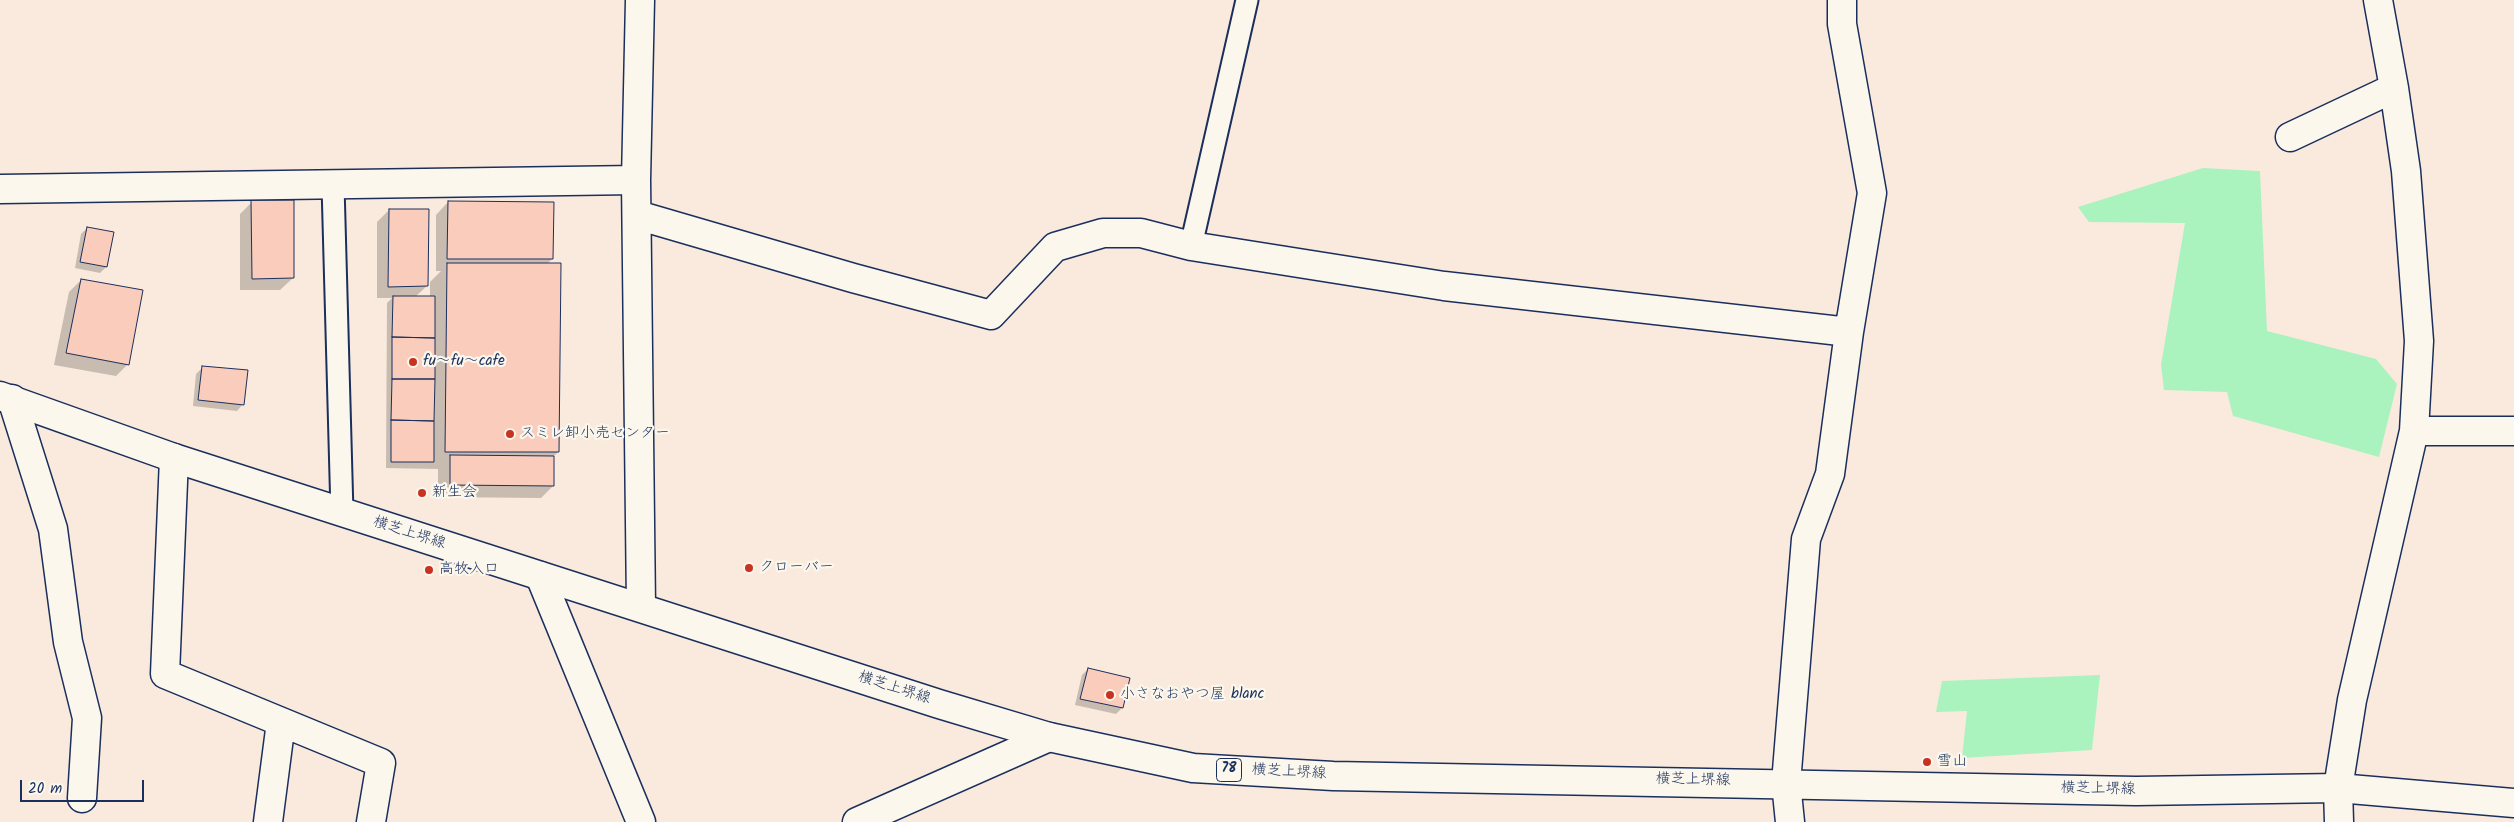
<!DOCTYPE html>
<meta charset="utf-8">
<style>
body{margin:0}
#map{position:relative;width:2514px;height:822px;overflow:hidden;background:#faeadd;font-family:Kalam,sans-serif}
canvas{display:block}
.scale{position:absolute;left:20px;top:780px;width:124px;height:22px;box-sizing:border-box;border:2px solid #1b2f5e;border-top:0;padding-left:6px;font-size:15px;line-height:18px;white-space:nowrap;color:#1b2f5e;-webkit-text-stroke:4px #fbf7ec;paint-order:stroke}
</style>
<div id="map">
<canvas width="2514" height="822"></canvas>
<div class="scale">20 m</div>
</div>
<script>
const context = document.querySelector('canvas').getContext('2d');
context.lineJoin = 'round';
function fillPath(path, color) {
  context.fillStyle = color;
  context.fill(path, 'evenodd');
}
function toPath(rows) {
  const path = new Path2D();
  for (const r of rows) {
    path.moveTo(r[0], r[1]);
    for (let i = 2; i < r.length; i += 2) path.lineTo(r[i], r[i + 1]);
  }
  return path;
}
function stroke(path, color, width, dash) {
  context.strokeStyle = color;
  context.lineWidth = width;
  context.lineCap = dash ? 'butt' : 'round';
  context.setLineDash(dash || []);
  context.stroke(path);
}
function drawText(font, color, halo, rows, align = 'center') {
  context.font = font + ' Kalam,"Klee One",sans-serif';
  context.lineWidth = 4.5;
  context.setLineDash([]);
  context.textBaseline = 'middle';
  context.strokeStyle = halo;
  context.fillStyle = color;
  for (const [text, x, y, turn = 0] of rows) {
    context.save();
    context.translate(x, y);
    context.rotate((+turn || 0) * Math.PI / 180);
    context.textAlign = isNaN(turn) ? turn : align;
    if (halo) context.strokeText(text, 0, 0);
    context.fillText(text, 0, 0);
    context.restore();
  }
}
fillPath(toPath([
 [2203,168,2260,171,2267,331,2376,359,2397,384,2379,457,2233,416,2227,392,2164,390,2161,365,2185,223,2089,222,2078,207],
 [2100,675,2092,750,1962,758,1967,711,1936,712,1942,681]
]), '#aaf2be');
fillPath(toPath([
 [252,202,293,278,280,290,240,290,240,214],
 [448,202,552,259,546,265,558,452,553,457,553,486,541,498,438,497,438,469,386,468,387,303,392,298,377,298,377,222,389,210,427,286,415,297,430,297,430,282,441,271,436,271,436,215],
 [87,228,112,233,106,267,100,273,75,268,81,234],
 [81,280,128,364,116,376,54,365,69,292],
 [202,368,243,404,237,411,193,406,196,374],
 [1088,669,1122,708,1116,714,1075,705,1082,675]
]), '#0003');
const building = toPath([
 [251,200,294,200,294,278,252,279,251,200],
 [448,201,554,202,553,259,447,259,448,201],
 [389,209,429,209,428,286,388,287,389,209],
 [87,227,114,232,107,267,80,262,87,227],
 [447,263,561,263,559,452,445,452,447,263],
 [81,279,143,290,129,365,66,353,81,279],
 [393,296,435,296,435,338,392,337,393,296],
 [392,337,435,338,435,379,392,379,392,337],
 [202,366,248,370,244,405,198,400,202,366],
 [392,379,435,379,434,421,391,420,392,379],
 [391,420,434,421,434,462,391,462,391,420],
 [450,455,554,456,554,486,450,485,450,455],
 [1088,668,1130,678,1123,708,1080,699,1088,668]
]);
fillPath(building, '#f9ccbb');
stroke(building, '#1b2f5e', 1);
const lane = toPath([
 [333,185,342,513],
 [1191,246,1247,0]
]);
const street = toPath([
 [640,0,636,180,641,607],
 [2290,137,2394,88],
 [0,189,636,180],
 [637,215,853,278,991,315,1055,247,1103,233,1141,233,1191,246,1444,286,1849,332],
 [12,399,53,529,68,642,87,718,82,798],
 [2414,431,2514,431],
 [174,458,165,674,381,763,371,822],
 [268,822,281,722],
 [857,822,1049,737],
 [1790,822,1786,783,1806,539,1830,474,1849,332,1872,193,1842,24,1842,0],
 [2339,822,2338,788,2352,700,2414,431,2419,341,2406,171,2394,88,2378,0]
]);
const secondary = toPath([
 [540,576,641,822]
]);
const primary = toPath([
 [0,396,174,458,939,704,1049,737,1193,768,1333,776,2136,791,2338,788,2514,803]
]);
stroke(lane, '#1b2f5e', 25);
stroke(street, '#1b2f5e', 31);
stroke(secondary, '#1b2f5e', 31);
stroke(primary, '#1b2f5e', 31);
stroke(lane, '#fbf7ec', 21);
stroke(street, '#fbf7ec', 28);
stroke(secondary, '#fbf7ec', 28);
stroke(primary, '#fbf7ec', 28);
for (const [x, y, r, color] of [
 [413,362,5,"#c8321e"],
 [510,434,5,"#c8321e"],
 [422,493,5,"#c8321e"],
 [749,568,5,"#c8321e"],
 [429,570,5,"#c8321e"],
 [1110,695,5,"#c8321e"],
 [1927,762,5,"#c8321e"]
]) {
  const dot = new Path2D();
  dot.arc(x, y, r, 0, 2 * Math.PI);
  context.fillStyle = color;
  context.fill(dot);
  stroke(dot, '#fbf7ec', 2);
}
for (const [x, y, w] of [
 [1229,770,25]
]) {
  const box = new Path2D();
  box.roundRect(x - w / 2, y - 11.5, w, 23, 4);
  context.fillStyle = '#fbf7ec';
  context.fill(box);
  stroke(box, '#1b2f5e', 1);
}
drawText('bold 14px', '#1b2f5e', null, [
 ["78",1229,770]
]);
drawText('15px', '#1b2f5e', '#fbf7ec', [
 ["fu～fu～cafe",423,362],
 ["スミレ卸小売センター",520,434],
 ["新生会",432,493],
 ["クローバー",759,568],
 ["高牧入口",439,570],
 ["小さなおやつ屋 blanc",1120,695],
 ["雪山",1937,762]
], 'left');
drawText('15px', '#1b2f5e', '#fbf7ec', [
 ["横芝上堺線",409,534,18],
 ["横芝上堺線",894,689,18],
 ["横芝上堺線",1289,773,3],
 ["横芝上堺線",1693,781,1],
 ["横芝上堺線",2098,790,1]
]);
</script>
